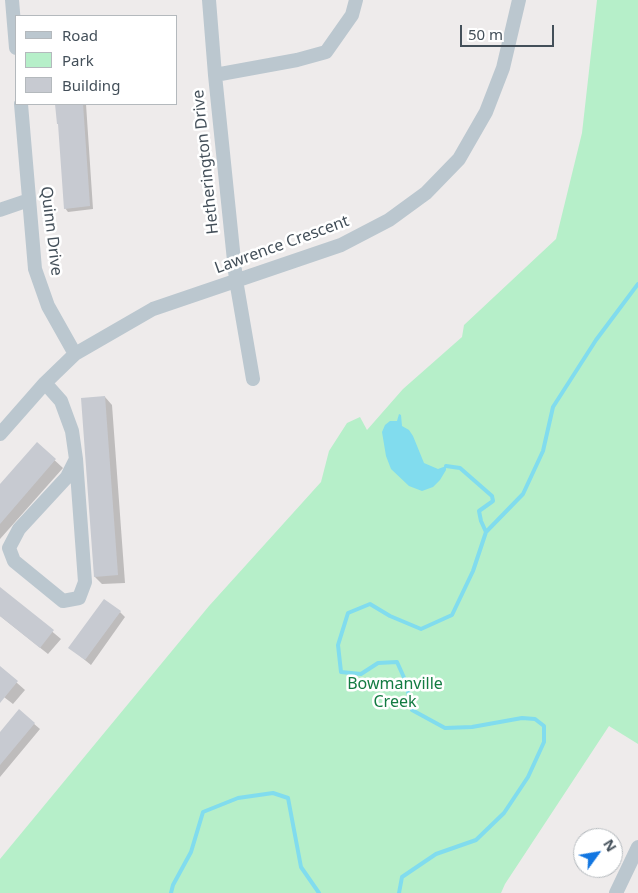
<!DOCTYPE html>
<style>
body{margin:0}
#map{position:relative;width:638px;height:893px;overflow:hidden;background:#eeebeb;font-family:"Noto Sans",sans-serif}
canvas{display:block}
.legend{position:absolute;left:15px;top:15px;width:162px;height:90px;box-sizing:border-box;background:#fff;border:1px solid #b4b9bd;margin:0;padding:6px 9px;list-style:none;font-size:15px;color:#434f59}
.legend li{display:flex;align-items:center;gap:10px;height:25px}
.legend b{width:25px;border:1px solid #b4b9bd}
.north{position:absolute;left:573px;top:828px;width:50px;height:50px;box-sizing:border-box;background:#fff;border:1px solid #b4b9bd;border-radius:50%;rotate:58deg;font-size:14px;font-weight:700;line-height:20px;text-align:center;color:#434f59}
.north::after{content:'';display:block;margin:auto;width:18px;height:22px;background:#1276e1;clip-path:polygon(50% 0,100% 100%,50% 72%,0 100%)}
.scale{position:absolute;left:460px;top:25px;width:94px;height:22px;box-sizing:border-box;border:2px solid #434f59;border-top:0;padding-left:6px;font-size:15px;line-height:18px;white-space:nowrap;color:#434f59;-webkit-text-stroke:4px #fff;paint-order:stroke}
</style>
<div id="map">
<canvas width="638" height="893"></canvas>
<ul class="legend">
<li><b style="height:6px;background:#bbc7cf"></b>Road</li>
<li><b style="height:14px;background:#b6efc9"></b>Park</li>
<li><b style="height:14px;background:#c7cad1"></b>Building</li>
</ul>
<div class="north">N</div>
<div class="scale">50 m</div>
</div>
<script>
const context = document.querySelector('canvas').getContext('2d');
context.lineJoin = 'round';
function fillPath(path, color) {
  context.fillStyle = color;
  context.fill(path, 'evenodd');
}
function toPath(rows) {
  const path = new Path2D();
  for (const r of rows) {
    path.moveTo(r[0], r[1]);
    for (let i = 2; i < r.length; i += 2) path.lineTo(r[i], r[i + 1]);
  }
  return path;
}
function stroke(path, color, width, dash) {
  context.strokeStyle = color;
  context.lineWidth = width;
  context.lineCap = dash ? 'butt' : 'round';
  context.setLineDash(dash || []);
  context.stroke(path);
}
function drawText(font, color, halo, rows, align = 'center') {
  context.font = font + ' "Noto Sans",sans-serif';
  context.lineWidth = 5;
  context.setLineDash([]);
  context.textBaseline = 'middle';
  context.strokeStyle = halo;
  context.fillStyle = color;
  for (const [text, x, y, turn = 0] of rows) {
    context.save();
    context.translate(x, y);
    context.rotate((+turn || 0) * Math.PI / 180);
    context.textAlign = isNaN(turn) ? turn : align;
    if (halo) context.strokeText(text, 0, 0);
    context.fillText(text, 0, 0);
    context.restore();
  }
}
fillPath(toPath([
 [597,0,638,0,638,744,609,726,505,884,501,893,0,893,0,859,209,606,321,482,329,451,347,423,360,417,367,430,403,389,462,337,464,325,556,239,582,133]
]), '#b6efc9');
fillPath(toPath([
 [399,414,401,415,402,426,409,430,413,436,424,463,438,469,446,466,446,470,440,480,433,487,422,491,409,486,391,469,386,456,382,432,385,425,390,421,397,421]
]), '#81dcee');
fillPath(toPath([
 [56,104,86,104,93,209,68,212,65,208,60,125,58,123],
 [105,397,112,405,125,583,102,584,95,577],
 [37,444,63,468,0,539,0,486],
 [0,588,61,639,48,654,0,616],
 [120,612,125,617,91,665,70,648],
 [0,668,25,690,13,704,0,694],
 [19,711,40,729,0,777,0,734]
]), '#0003');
stroke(toPath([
 [446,466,460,468,492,496,493,501,479,511,481,521,486,532],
 [171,893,173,885,191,852,203,812,238,798,273,793,288,798,301,867,319,893],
 [399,893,402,877,436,854,476,840,504,813,528,777,544,742,544,726,535,719,522,718,472,727,445,728,412,710,406,682,397,662,378,663,361,674,341,672,338,645,348,613,370,604,390,616,421,629,452,615,473,571,486,532,523,494,543,451,553,407,596,340,638,284]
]), '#81dcee', 4);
fillPath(toPath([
 [55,104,83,104,90,206,64,209,58,124,57,124],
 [105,396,118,575,94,577,81,398],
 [37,442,56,459,0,524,0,484],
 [0,587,54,630,40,648,0,616],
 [104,599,121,611,85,660,68,648],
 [0,666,18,681,0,703],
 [19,709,35,723,0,765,0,732]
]), '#c7cad1');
stroke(toPath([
 [12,0,16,48],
 [209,0,215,75,236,280,253,379],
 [215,75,297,60,326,52,352,15,356,0],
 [21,104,35,269,48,306,75,354],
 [0,210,29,200],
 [45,383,61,401,72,431,76,459,85,582,79,598,63,601,14,561,9,548,19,529,67,477,76,459],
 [0,434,45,383,75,354,153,309,341,245,389,220,426,193,459,159,486,112,503,68,519,0],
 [616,893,638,847]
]), '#bbc7cf', 14);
drawText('16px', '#434f59', '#fff', [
 ["Hetherington Drive",206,162,-96],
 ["Quinn Drive",51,231,83],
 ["Lawrence Crescent",282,245,-20]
]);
drawText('16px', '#137b42', '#fff', [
 ["Bowmanville",395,684],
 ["Creek",395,702]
]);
</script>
